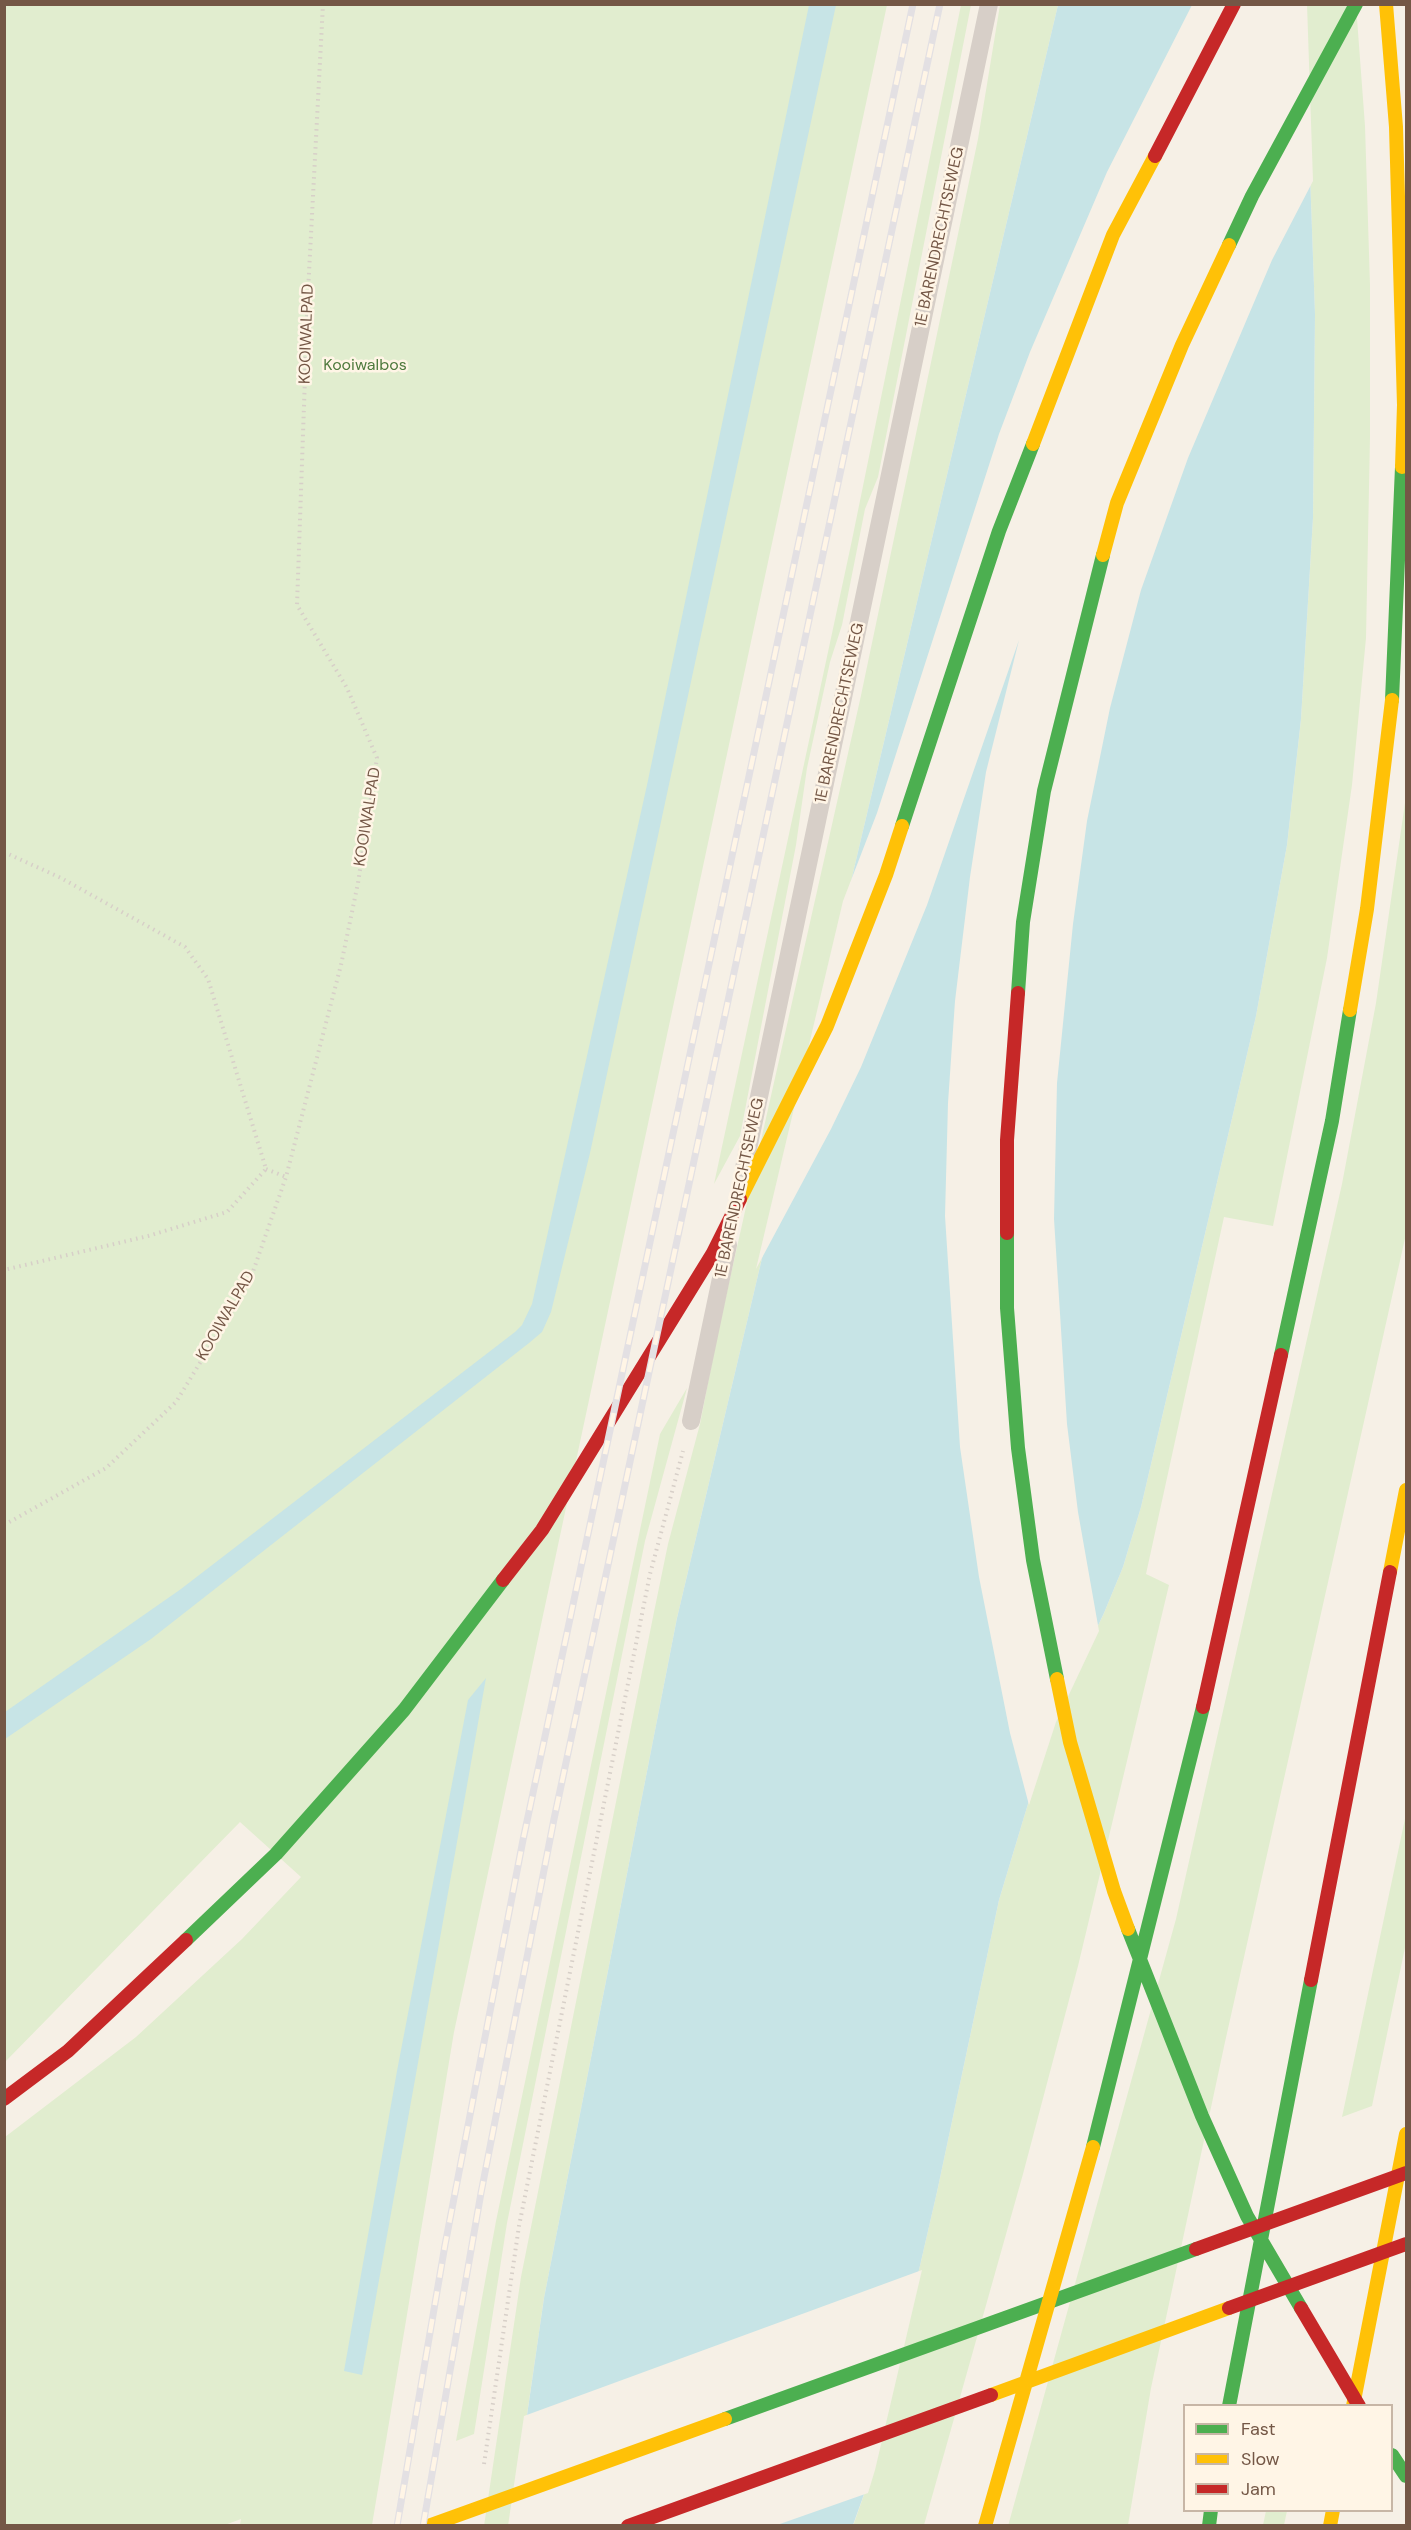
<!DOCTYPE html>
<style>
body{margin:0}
#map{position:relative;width:1411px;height:2530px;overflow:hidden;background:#f6f0e6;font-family:"DM Sans",sans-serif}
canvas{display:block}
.frame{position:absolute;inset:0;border:6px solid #745746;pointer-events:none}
.legend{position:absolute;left:1183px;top:2404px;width:210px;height:108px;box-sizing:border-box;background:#fff5e6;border:2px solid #c7b6a6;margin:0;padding:8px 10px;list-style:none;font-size:18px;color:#745746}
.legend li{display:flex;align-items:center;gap:12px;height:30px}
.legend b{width:30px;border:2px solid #c7b6a6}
</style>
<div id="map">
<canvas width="1411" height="2530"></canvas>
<div class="frame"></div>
<ul class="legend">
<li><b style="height:8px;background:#4caf50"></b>Fast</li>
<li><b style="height:8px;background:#ffc107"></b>Slow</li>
<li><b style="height:8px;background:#c62828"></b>Jam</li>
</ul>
</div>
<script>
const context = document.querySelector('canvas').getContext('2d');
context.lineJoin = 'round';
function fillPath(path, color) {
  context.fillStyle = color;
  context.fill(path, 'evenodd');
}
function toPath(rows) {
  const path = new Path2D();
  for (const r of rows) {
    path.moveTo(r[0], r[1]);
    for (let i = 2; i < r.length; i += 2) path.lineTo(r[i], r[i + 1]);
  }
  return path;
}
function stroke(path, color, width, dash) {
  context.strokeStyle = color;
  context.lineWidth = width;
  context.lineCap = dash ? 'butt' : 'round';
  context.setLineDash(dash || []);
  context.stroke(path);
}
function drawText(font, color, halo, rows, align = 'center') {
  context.font = font + ' "DM Sans",sans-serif';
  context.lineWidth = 5;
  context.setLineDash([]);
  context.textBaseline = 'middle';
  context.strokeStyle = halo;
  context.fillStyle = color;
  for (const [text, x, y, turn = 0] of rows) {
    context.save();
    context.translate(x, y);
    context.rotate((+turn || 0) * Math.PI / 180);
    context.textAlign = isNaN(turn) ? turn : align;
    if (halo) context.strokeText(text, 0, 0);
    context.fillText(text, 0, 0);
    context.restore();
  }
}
fillPath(toPath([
 [4,5,887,5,454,2032,372,2525,240,2525,241,2519,222,2526,5,2525,5,2137,136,2037,242,1939,301,1877,240,1822,5,2062],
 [961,5,971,5,878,477,865,509,842,625,830,662,807,768,796,845,740,1136,714,1184,852,540],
 [1000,5,1058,5,677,1618,544,2298,511,2525,484,2526,521,2277,654,1612,668,1544,700,1424,717,1336,860,700,978,139],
 [1304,5,1356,5,1365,126,1370,285,1370,437,1366,638,1352,785,1327,958,1273,1226,1224,1217,1146,1574,1169,1585,1078,1966,1023,2174,924,2525,853,2526,873,2469,937,2192,999,1900,1053,1721,1104,1613,1123,1567,1141,1507,1256,1016,1287,845,1301,719,1313,518,1315,314],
 [1406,796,1406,1234,1225,2042,1151,2388,1128,2525,1008,2526,1176,1919,1342,1184,1376,1003],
 [687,1388,645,1541,507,2223,474,2434,456,2441,496,2221,660,1434],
 [1406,1814,1406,1943,1372,2106,1342,2117],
 [1266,2511,1287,2511,1284,2525,1263,2525]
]), '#e1edcf');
fillPath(toPath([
 [809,5,836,5,590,1153,551,1312,542,1332,529,1343,151,1639,5,1739,5,1712,181,1589,515,1332,522,1325,532,1304,647,785],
 [1058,5,1304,5,1315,314,1313,518,1301,719,1287,845,1256,1016,1141,1507,1123,1567,1104,1613,1053,1721,999,1900,937,2192,873,2469,853,2525,511,2526,544,2298,677,1618],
 [486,1678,416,2074,362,2375,344,2371,397,2071,468,1700]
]), '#c7e4e6');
fillPath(toPath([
 [1307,4,1313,181,1272,260,1188,458,1141,590,1110,708,1087,821,1073,924,1057,1083,1054,1219,1067,1424,1078,1512,1099,1631,1056,1722,1029,1805,1010,1733,979,1577,960,1447,945,1216,948,1103,955,1001,970,877,986,772,1019,640,927,905,861,1067,831,1129,756,1269,843,901,877,813,999,434,1030,352,1107,172,1192,5],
 [922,2270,875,2470,868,2493,777,2525,508,2526,524,2416]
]), '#f6f0e6');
stroke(toPath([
 [4,852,61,878,185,947,208,979,266,1169,227,1212,148,1236,4,1270],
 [266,1169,286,1177],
 [4,1525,106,1468,176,1402,249,1283,286,1177,341,965,358,883,377,758,347,688,297,605,308,292,323,4],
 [484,2464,519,2226,650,1574,683,1451]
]), '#d7cfc8', 4, [1.5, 4.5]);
stroke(toPath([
 [744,1168,989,4],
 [691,1421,728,1245]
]), '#d7cfc8', 18);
stroke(toPath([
 [1229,245,1252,196,1356,4],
 [1392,700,1402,467],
 [902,826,999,531,1033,444],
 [1018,993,1023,922,1044,791,1103,555],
 [1007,1233,1007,1308,1018,1448,1033,1560,1057,1679],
 [1281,1355,1332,1121,1350,1010],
 [1128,1929,1202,2116,1247,2216,1301,2308],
 [186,1940,276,1854,404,1710,503,1580],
 [1093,2147,1203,1707],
 [1229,2406,1311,1980],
 [725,2419,1196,2249],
 [1392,2455,1406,2476],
 [1209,2526,1211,2510]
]), '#4caf50', 14);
stroke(toPath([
 [1386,4,1396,127,1404,405,1402,467],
 [1033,444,1113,235,1155,156],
 [1103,555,1117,503,1182,345,1229,245],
 [1350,1010,1367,909,1392,700],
 [740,1199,827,1026,886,875,902,826],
 [1390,1572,1406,1490],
 [1057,1679,1070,1742,1114,1891,1128,1929],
 [991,2395,1229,2308],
 [1353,2406,1406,2134],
 [428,2526,725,2419],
 [985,2526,1093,2147],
 [1330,2526,1333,2510]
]), '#ffc107', 14);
stroke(toPath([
 [1155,156,1234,4],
 [1007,1233,1007,1140,1018,993],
 [503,1580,542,1530,713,1253,740,1199],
 [1203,1707,1281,1355],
 [1311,1980,1390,1572],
 [4,2099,68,2051,186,1940],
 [1196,2249,1406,2173],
 [1229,2308,1406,2244],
 [1301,2308,1359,2406],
 [628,2526,991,2395]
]), '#c62828', 14);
const rail = toPath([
 [397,2526,445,2245,523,1840,913,4],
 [423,2526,481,2193,554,1819,940,4]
]);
stroke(rail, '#e3e0e3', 7);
stroke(rail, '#fff5e6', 4.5, [14]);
drawText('16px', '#745746', '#fff5e6', [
 ["1E BARENDRECHTSEWEG",940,237,-78],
 ["KOOIWALPAD",307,334,-88],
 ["1E BARENDRECHTSEWEG",840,713,-78],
 ["KOOIWALPAD",368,817,-81],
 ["1E BARENDRECHTSEWEG",740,1188,-78],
 ["KOOIWALPAD",226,1316,-60]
]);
drawText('16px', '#4f7a3e', '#fff5e6', [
 ["Kooiwalbos",365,366]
]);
</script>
